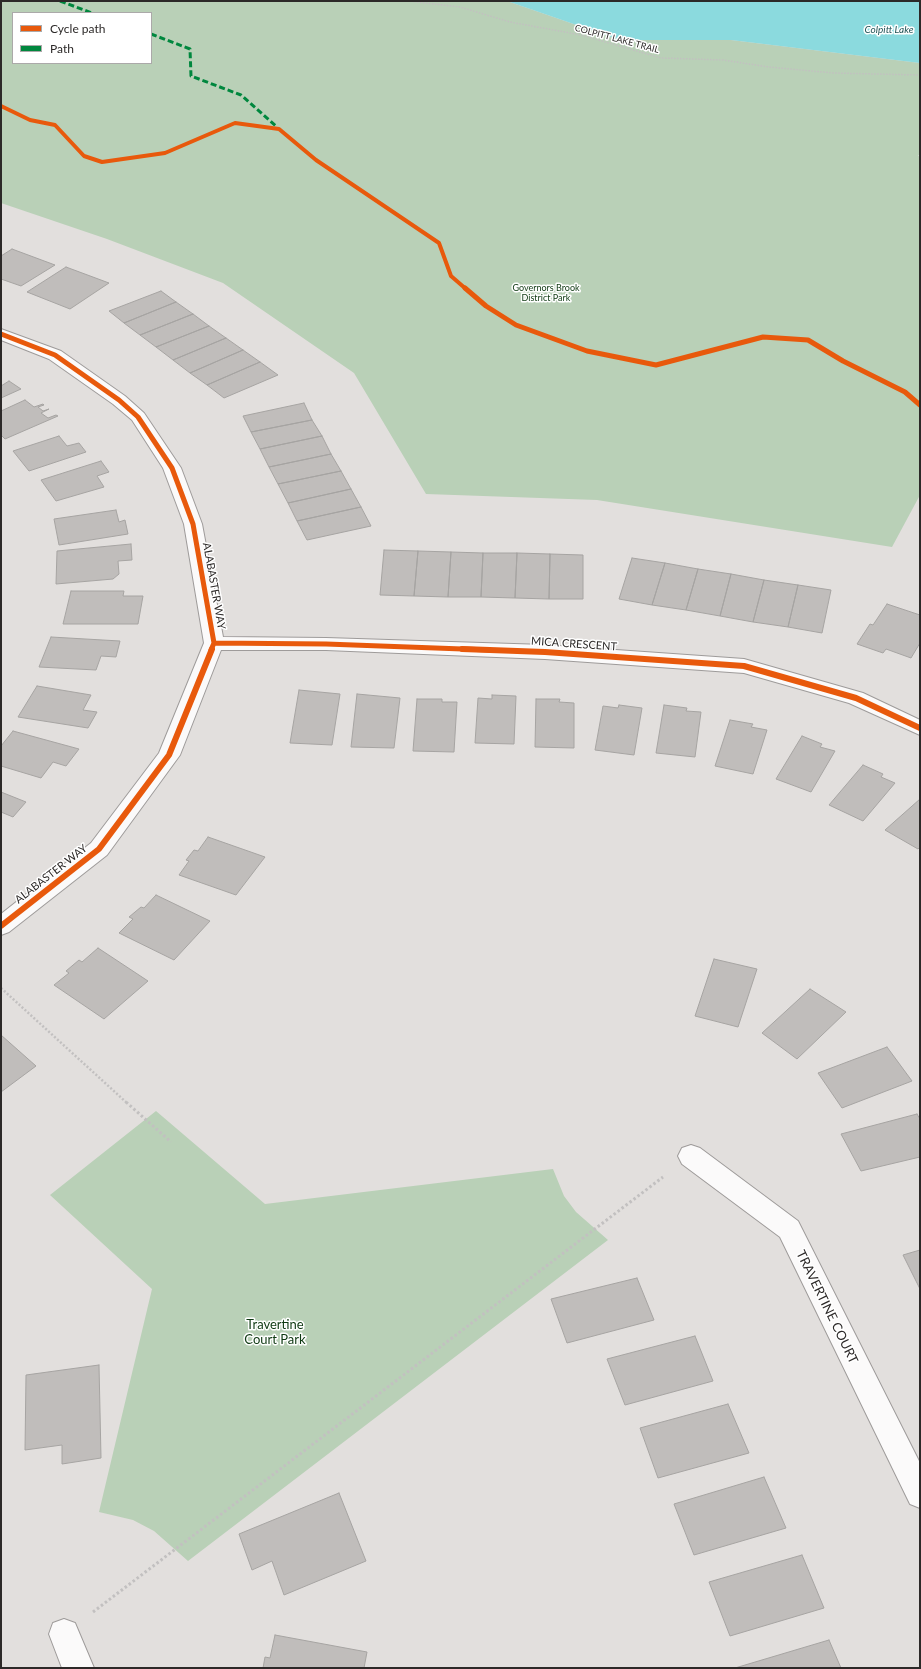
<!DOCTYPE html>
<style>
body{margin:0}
#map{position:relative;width:921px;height:1669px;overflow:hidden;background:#e2dfdd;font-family:Lato,sans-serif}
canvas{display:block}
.frame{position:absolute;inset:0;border:2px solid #2c2928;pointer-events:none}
.legend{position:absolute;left:12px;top:12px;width:140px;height:52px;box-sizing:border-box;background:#fff;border:1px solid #aba9a9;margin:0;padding:5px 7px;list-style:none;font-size:12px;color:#2c2928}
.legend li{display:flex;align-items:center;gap:8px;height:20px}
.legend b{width:20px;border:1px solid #aba9a9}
</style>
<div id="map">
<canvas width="921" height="1669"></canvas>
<div class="frame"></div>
<ul class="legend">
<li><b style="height:5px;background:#e8590c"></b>Cycle path</li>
<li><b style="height:5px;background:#00873e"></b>Path</li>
</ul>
</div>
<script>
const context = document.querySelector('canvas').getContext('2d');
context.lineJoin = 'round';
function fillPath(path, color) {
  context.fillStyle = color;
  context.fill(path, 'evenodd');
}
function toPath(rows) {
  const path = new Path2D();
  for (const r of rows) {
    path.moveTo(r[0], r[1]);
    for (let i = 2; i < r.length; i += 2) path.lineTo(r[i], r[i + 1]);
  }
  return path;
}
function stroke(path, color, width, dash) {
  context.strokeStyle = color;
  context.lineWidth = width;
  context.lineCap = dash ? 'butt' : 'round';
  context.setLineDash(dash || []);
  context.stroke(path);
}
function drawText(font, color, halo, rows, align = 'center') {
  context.font = font + ' Lato,sans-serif';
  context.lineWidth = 3;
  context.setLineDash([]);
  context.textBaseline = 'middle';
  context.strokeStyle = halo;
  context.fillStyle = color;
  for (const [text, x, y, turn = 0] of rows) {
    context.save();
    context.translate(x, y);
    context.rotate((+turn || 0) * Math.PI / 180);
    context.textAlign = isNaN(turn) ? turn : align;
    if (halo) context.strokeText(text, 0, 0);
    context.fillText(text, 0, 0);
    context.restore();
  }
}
fillPath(toPath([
 [1,1,507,1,620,40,731,40,920,63,920,155,918,155,920,158,920,495,892,547,597,500,426,494,354,373,223,283,107,239,1,203],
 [13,13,151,13,151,63,13,63],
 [156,1111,265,1204,553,1169,564,1196,576,1212,608,1240,188,1561,154,1531,133,1520,99,1512,152,1289,50,1195]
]), '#b9d0b7');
fillPath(toPath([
 [507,1,920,1,920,63,731,40,620,40]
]), '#8bdade');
const building = toPath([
 [12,249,55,265,21,286,1,279,1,256,12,249],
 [66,267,109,283,70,309,27,292,66,267],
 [161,291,176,302,124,323,109,311,161,291],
 [176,302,193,314,140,335,124,323,176,302],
 [193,314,209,326,156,347,140,335,193,314],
 [209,326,226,338,173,360,156,347,209,326],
 [226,338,243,350,190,373,173,360,226,338],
 [243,350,260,362,207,385,190,373,243,350],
 [260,362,278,375,224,398,207,385,260,362],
 [9,381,21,389,1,398,1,386,9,381],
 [25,400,34,407,43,404,44,405,38,407,43,411,49,409,41,413,48,418,56,415,58,416,5,439,1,435,1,411,25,400],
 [304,403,312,420,251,432,243,416,304,403],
 [312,420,322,436,260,449,251,432,312,420],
 [59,436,67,446,79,443,86,452,29,471,13,451,59,436],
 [322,436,331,454,269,467,260,449,322,436],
 [331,454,341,471,278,484,269,467,331,454],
 [101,461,109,472,97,476,104,487,56,501,41,480,101,461],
 [341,471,351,489,288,503,278,484,341,471],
 [351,489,361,507,297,521,288,503,351,489],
 [361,507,371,526,307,540,297,521,361,507],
 [116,510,119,522,125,520,128,534,59,545,54,519,116,510],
 [131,544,132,560,118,561,119,574,113,579,56,584,57,551,131,544],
 [384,550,418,551,414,596,380,595,384,550],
 [418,551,451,552,448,597,414,596,418,551],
 [451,552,483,553,481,597,448,597,451,552],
 [483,553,517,553,515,598,481,597,483,553],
 [517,553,550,554,549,599,515,598,517,553],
 [550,554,583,555,583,599,549,599,550,554],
 [632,558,665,563,652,605,619,599,632,558],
 [665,563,698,569,686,610,652,605,665,563],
 [698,569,731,574,720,616,686,610,698,569],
 [731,574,764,580,753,622,720,616,731,574],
 [764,580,798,585,788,627,753,622,764,580],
 [798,585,831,590,822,633,788,627,798,585],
 [71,591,124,591,123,596,143,596,138,624,63,624,71,591],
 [887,604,920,615,920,643,911,658,886,649,883,653,857,644,870,624,873,625,887,604],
 [51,637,120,641,116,657,101,656,96,670,39,667,51,637],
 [37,686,91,695,83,710,97,712,88,728,18,717,37,686],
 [299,690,340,694,332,745,290,743,299,690],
 [357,694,400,698,394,748,351,747,357,694],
 [492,695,516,696,514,744,475,743,478,698,492,699,492,695],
 [417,699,442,699,442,702,457,702,454,752,413,751,417,699],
 [536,699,560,699,559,702,574,703,574,748,535,747,536,699],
 [619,705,642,708,634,755,595,750,603,706,618,708,619,705],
 [664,705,687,708,686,711,701,712,695,757,656,753,664,705],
 [730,720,753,724,751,727,767,730,753,774,715,766,730,720],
 [13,731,79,749,66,766,53,762,41,778,1,766,1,746,13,731],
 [802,736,822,744,820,747,835,751,811,792,776,779,802,736],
 [863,765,883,774,881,777,895,783,863,821,829,805,863,765],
 [1,792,26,802,13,817,1,812,1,792],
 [920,799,920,847,918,849,885,830,920,799],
 [208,837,265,857,236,895,179,875,189,861,186,860,194,850,198,851,208,837],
 [156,895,210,921,174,960,119,933,133,919,129,917,141,907,144,908,156,895],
 [98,948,148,981,104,1019,54,985,69,973,66,971,79,960,82,962,98,948],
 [714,959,757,969,738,1027,695,1016,714,959],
 [810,989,846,1012,797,1059,762,1033,810,989],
 [1,1035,36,1066,1,1092,1,1035],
 [887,1047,912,1081,842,1108,818,1073,887,1047],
 [917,1114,920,1119,920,1157,861,1171,841,1134,917,1114],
 [920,1250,920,1289,903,1255,920,1250],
 [637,1278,654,1320,567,1343,551,1299,637,1278],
 [695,1336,713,1381,625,1405,607,1359,695,1336],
 [99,1365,101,1458,62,1464,62,1445,25,1450,26,1375,99,1365],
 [728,1404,749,1453,658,1478,640,1428,728,1404],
 [764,1477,786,1528,694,1555,674,1504,764,1477],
 [339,1493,366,1561,284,1595,272,1561,252,1570,239,1534,339,1493],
 [802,1555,824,1608,730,1636,709,1582,802,1555],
 [275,1635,367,1652,364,1668,263,1668,265,1657,270,1658,275,1635],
 [829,1640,841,1668,735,1668,829,1640]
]);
fillPath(building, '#c0bdbb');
stroke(building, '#a6a4a2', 1);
const street = toPath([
 [1,329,61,351,125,396,144,413,181,468,202,524,223,637,326,638,545,645,744,659,863,693,920,720,920,735,849,703,744,673,545,659,326,650,221,650,180,755,107,855,9,932,1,935,1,914,91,843,159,753,204,643,184,524,163,468,132,420,113,404,49,359,1,340,1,329],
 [691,1145,700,1148,798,1221,920,1463,920,1508,910,1504,780,1237,682,1164,678,1156,682,1148,691,1145],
 [64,1619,75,1623,94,1668,62,1668,49,1634,53,1623,64,1619]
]);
stroke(street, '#9e9b9a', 2);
stroke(toPath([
 [408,1,460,7,510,22,581,35,661,58,723,60,769,67,833,73,920,75]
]), '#c2c0c0', 1.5, [1.5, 1.5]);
stroke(toPath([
 [1,988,127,1103]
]), '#c2c0c0', 2.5, [2, 2]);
stroke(toPath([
 [126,1102,171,1142],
 [93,1612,663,1177]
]), '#c2c0c0', 3, [2.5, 2.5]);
fillPath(street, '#fbfafa');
stroke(toPath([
 [60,1,92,13],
 [151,34,190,49,191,76,241,95,277,127]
]), '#00873e', 3, [6, 3]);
stroke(toPath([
 [1,106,30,120,55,125,84,156,102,162,165,153,235,123,279,129,316,160,439,243,451,276,466,289]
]), '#e8590c', 4);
stroke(toPath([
 [465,288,486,306,516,325,587,351,656,365,763,337,808,340,843,361,905,392,920,405],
 [1,334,55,355,119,400,138,417,172,468,193,524,214,643,211,650],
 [214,643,326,644,490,650]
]), '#e8590c', 5);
stroke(toPath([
 [462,649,545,652,744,666,856,698,920,728],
 [1,926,99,849,169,755,212,649]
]), '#e8590c', 6);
drawText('9px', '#2c2928', '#fff', [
 ["COLPITT LAKE TRAIL",617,39,15]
]);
drawText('9px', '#0d3811', '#fff', [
 ["Governors Brook",546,288],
 ["District Park",546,298]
]);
drawText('italic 10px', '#1f5255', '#fff', [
 ["Colpitt Lake",889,30]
]);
drawText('11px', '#2c2928', '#fff', [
 ["ALABASTER WAY",214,586,80],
 ["MICA CRESCENT",574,644,4],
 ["ALABASTER WAY",51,874,-38]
]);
drawText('13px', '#2c2928', '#fff', [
 ["TRAVERTINE COURT",827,1307,64]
]);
drawText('13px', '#0d3811', '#fff', [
 ["Travertine",275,1325],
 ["Court Park",275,1340]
]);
</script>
